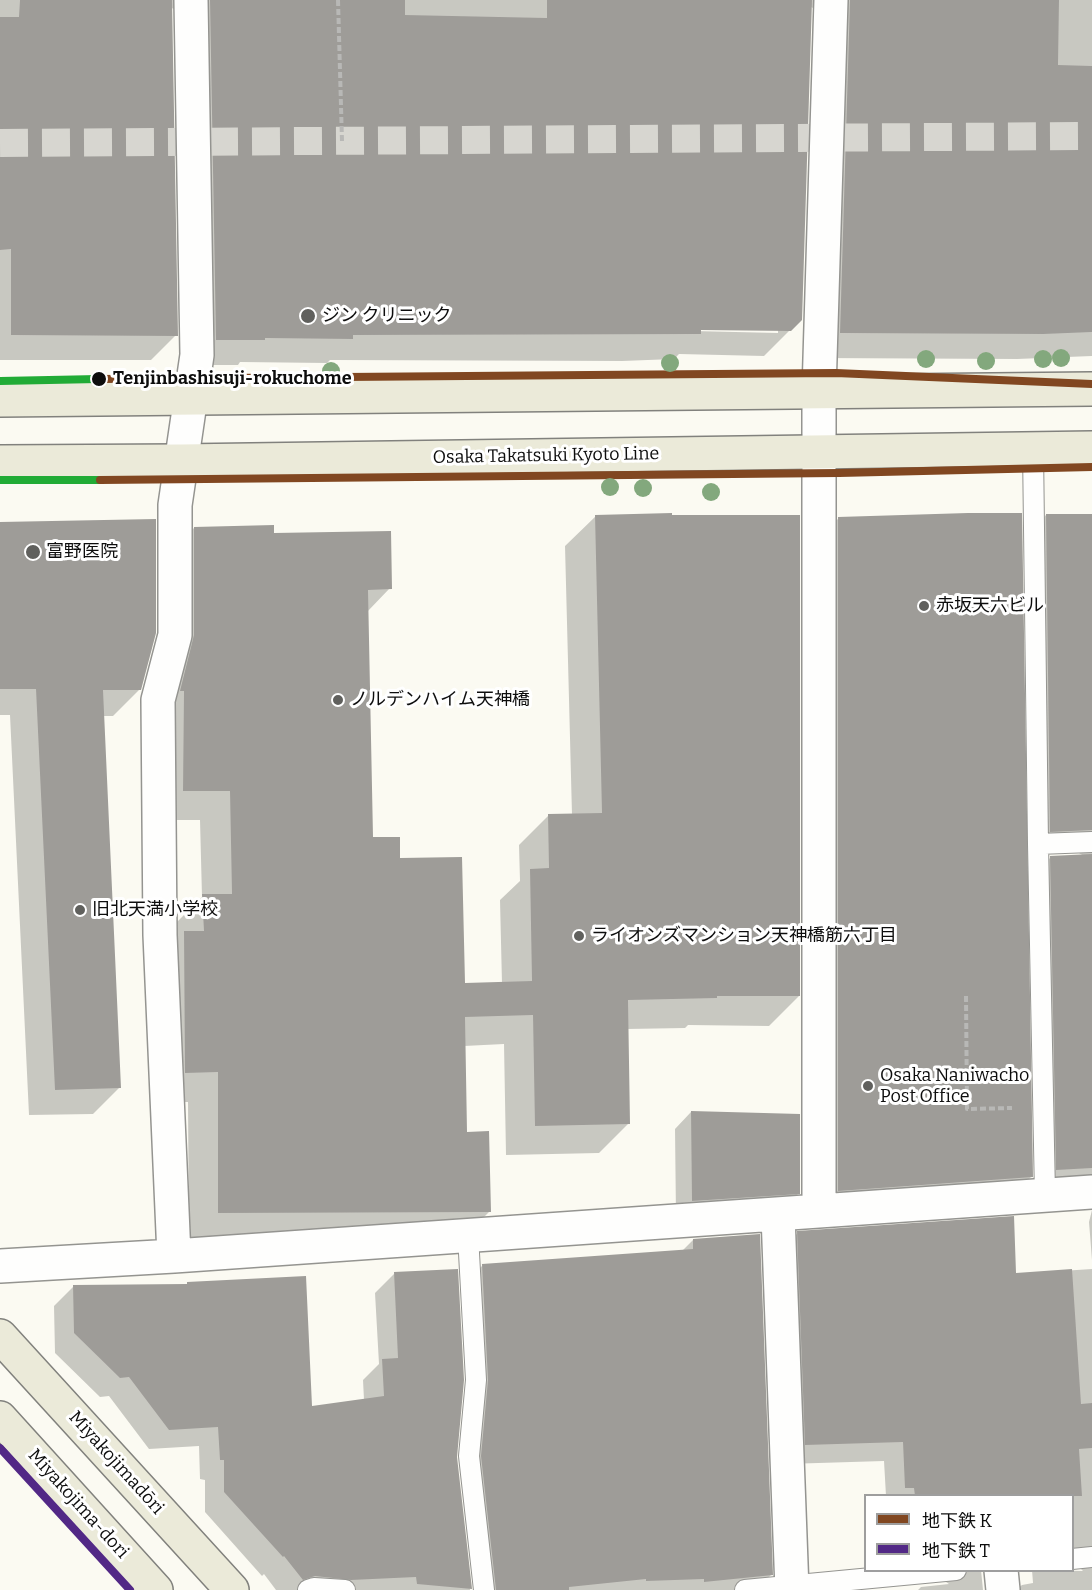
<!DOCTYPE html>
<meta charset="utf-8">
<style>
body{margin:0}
#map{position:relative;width:1092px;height:1590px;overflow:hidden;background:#fbfaf2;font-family:Bitter,"Noto Sans JP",serif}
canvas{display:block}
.legend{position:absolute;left:864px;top:1494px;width:210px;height:78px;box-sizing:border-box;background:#fff;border:2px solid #9e9e9e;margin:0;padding:8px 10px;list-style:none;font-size:18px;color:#0d0d0d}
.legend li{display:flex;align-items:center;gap:12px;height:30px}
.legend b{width:30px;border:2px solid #9e9e9e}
</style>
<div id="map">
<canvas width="1092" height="1590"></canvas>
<ul class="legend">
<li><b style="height:8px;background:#814721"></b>地下鉄 K</li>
<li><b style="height:8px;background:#522886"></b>地下鉄 T</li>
</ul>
</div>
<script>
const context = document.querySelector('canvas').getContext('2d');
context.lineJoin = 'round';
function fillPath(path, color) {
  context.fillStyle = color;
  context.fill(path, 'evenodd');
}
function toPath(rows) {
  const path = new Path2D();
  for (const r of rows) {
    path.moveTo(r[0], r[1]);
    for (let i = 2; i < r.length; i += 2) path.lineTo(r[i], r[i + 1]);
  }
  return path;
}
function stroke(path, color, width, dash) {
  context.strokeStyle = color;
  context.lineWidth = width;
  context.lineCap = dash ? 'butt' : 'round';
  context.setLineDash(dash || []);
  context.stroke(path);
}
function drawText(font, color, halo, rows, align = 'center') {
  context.font = font + ' Bitter,"Noto Sans JP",serif';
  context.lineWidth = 6;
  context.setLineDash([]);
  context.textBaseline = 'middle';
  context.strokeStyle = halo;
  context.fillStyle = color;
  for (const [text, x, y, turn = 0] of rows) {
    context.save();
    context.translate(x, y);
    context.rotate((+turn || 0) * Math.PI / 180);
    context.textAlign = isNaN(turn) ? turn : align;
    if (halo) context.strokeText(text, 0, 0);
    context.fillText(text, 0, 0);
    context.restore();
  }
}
fillPath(toPath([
 [0,0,1092,0,1092,356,1017,359,815,358,815,9,811,7,801,319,764,356,679,354,674,359,622,361,330,360,327,363,240,362,238,365,191,365,175,9,171,8,176,335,151,360,0,360],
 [693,328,778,330,778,333,693,331],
 [1046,515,1092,515,1092,1260,1089,1222,1092,1210,1087,1200,1037,1189,1031,877,1051,857,1084,856,1072,849,1031,851,1027,535],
 [596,516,799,996,769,1026,688,1025,685,1028,627,1029,629,1123,599,1153,506,1155,504,1044,464,1046,466,1134,490,1211,460,1241,189,1243,188,1102,156,1102,173,926,202,897,200,820,154,820,164,666,164,558,194,528,272,535,390,588,367,612,371,838,398,859,463,985,502,984,500,900,520,881,519,845,549,815,572,815,565,546],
 [838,519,1031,1177,1001,1207,808,1220,808,548],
 [0,523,140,689,113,716,103,716,120,1087,93,1114,29,1115,10,715,0,715],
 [691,1112,799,1193,782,1210,676,1217,675,1129],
 [798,1233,1015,1274,1092,1269,1092,1590,1016,1590,1022,1585,1033,1583,1032,1570,1083,1571,1078,1566,1072,1564,1072,1496,886,1496,884,1461,786,1464,778,1252],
 [693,1240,771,1575,756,1590,475,1590,463,1285,483,1265,682,1251],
 [395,1273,456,1457,470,1590,276,1590,264,1574,262,1576,205,1512,205,1480,200,1479,199,1446,149,1449,109,1396,100,1397,55,1353,54,1306,73,1287,311,1408,364,1400,363,1380,379,1364,375,1293],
 [899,1570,981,1570,983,1590,918,1590,921,1587,949,1584,940,1578]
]), '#0003');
fillPath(toPath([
 [20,0,172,0,178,336,11,335,11,249,0,250,0,17,19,17],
 [210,0,405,0,405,15,547,18,547,0,812,0,802,320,791,331,701,330,701,334,353,335,353,339,265,338,265,340,216,340],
 [850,0,1059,0,1058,65,1092,66,1092,332,1043,334,840,333],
 [672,513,672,515,800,515,800,996,717,996,717,998,628,1000,630,1124,535,1126,533,1015,465,1017,467,1132,489,1131,491,1212,218,1213,218,1072,185,1073,184,931,204,931,202,894,232,894,230,791,183,791,184,691,180,691,194,635,194,527,274,525,274,533,391,531,392,589,368,590,373,837,400,837,400,858,462,857,465,983,532,981,530,869,549,868,548,814,602,813,595,515],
 [968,513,1022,513,1033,1177,838,1191,838,517],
 [1046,514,1092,514,1092,830,1050,832],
 [156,519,156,633,141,690,103,690,121,1088,55,1090,36,689,0,689,0,522],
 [1092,854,1092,1168,1056,1170,1050,856],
 [691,1111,800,1114,800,1194,692,1201],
 [1014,1216,1016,1273,1072,1269,1081,1404,1092,1403,1092,1448,1079,1449,1082,1496,915,1496,914,1488,905,1488,903,1442,805,1445,797,1231],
 [760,1234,773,1575,704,1582,704,1579,646,1581,646,1579,569,1587,569,1590,496,1590,481,1456,488,1380,482,1264,693,1249,693,1239],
 [458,1269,464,1380,457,1457,472,1589,417,1584,416,1577,351,1580,315,1576,303,1580,284,1556,283,1557,224,1492,224,1460,220,1460,218,1427,169,1430,129,1377,120,1378,74,1333,73,1285,187,1284,187,1282,306,1276,312,1406,384,1396,382,1359,398,1358,394,1272]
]), '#9e9c98');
stroke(toPath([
 [0,143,1092,136]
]), '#d7d6d0', 28, [28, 14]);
const service = toPath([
 [1033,449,1038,844,1045,1195],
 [1038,844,1092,842],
 [468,1235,476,1380,469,1456,484,1590],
 [1072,1559,1092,1557],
 [308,1590,314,1588,345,1590],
 [745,1590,956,1570]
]);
const minor = toPath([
 [819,1211,819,391,831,0],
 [778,1215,792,1590],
 [174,1256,160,935,158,700,175,635,175,505,197,355,191,0],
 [0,1266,174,1256,1092,1192],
 [1001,1570,1003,1590]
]);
const primary = toPath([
 [0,400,1092,389],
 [0,462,181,461,1092,448],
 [0,1336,232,1590],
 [0,1418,156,1590]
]);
stroke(service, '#949490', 22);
stroke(minor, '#949490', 36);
stroke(primary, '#81817d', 36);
stroke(toPath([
 [338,0,342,141],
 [966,996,967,1109,1012,1108]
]), '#b8b8b6', 4, [6, 3]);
stroke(service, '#fefefd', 20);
stroke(minor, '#fefefd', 33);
stroke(primary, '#ebead9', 33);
stroke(toPath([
 [0,381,98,379],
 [0,480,100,480]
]), '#21ab36', 8);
stroke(toPath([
 [98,379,836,373,1092,384],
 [100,480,839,473,1092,467]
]), '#814721', 8);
stroke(toPath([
 [0,1448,130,1590]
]), '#522886', 8);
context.fillStyle = '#83a87d';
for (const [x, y] of [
 [1061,358],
 [926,359],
 [1043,359],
 [986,361],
 [670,363],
 [331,371],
 [610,487],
 [643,488],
 [711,492]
]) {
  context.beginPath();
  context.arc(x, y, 9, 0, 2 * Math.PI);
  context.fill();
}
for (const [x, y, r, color] of [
 [308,316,8,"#60605d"],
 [99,379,8,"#0d0d0d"],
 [33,552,8,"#60605d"],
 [924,606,6,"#60605d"],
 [338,700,6,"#60605d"],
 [80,910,6,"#60605d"],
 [579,936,6,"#60605d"],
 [868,1086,6,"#60605d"]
]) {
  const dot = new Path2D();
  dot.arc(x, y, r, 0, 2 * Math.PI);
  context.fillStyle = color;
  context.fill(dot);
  stroke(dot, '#fff', 2);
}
drawText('18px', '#0d0d0d', '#fff', [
 ["ジン クリニック",322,316],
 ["富野医院",46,552],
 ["赤坂天六ビル",936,606],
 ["ノルデンハイム天神橋",350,700],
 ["旧北天満小学校",92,910],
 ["ライオンズマンション天神橋筋六丁目",591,936],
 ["Osaka Naniwacho",880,1076],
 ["Post Office",880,1097]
], 'left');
drawText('bold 18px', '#0d0d0d', '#fff', [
 ["Tenjinbashisuji-rokuchome",113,379]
], 'left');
drawText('18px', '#0d0d0d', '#fff', [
 ["Osaka Takatsuki Kyoto Line",546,456,-1],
 ["Miyakojimadōri",116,1463,48],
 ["Miyakojima-dori",78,1504,48]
]);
</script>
